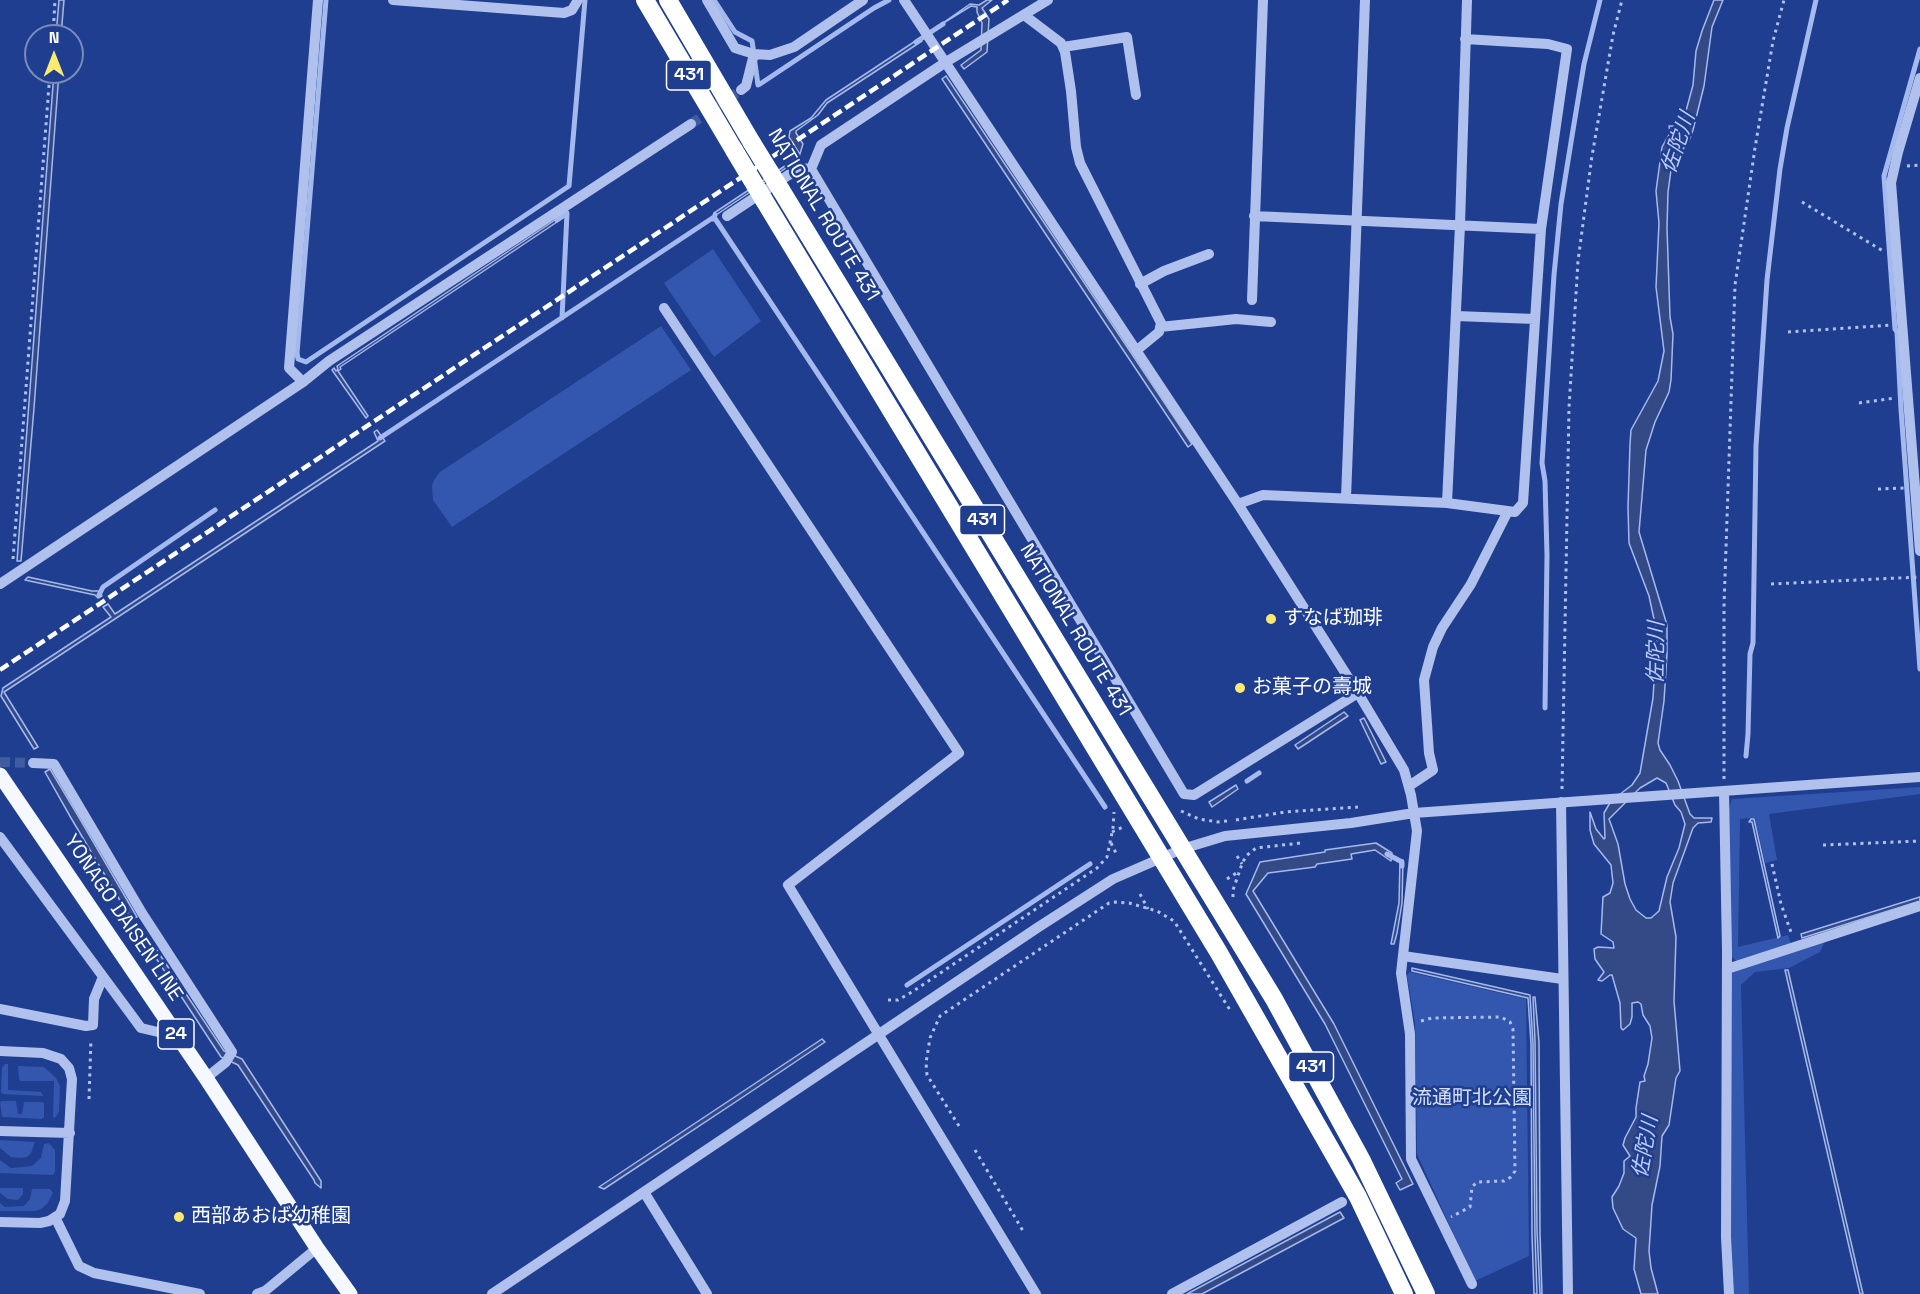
<!DOCTYPE html>
<meta charset="utf-8">
<style>
body{margin:0}
#map{position:relative;width:1920px;height:1294px;overflow:hidden;background:#203e90;font-family:"Space Grotesk",sans-serif}
canvas{display:block}
.north{position:absolute;left:24px;top:24px;width:60px;height:60px;box-sizing:border-box;background:#203e90;border:2px solid #798bbc;border-radius:50%;rotate:0deg;font-size:16px;font-weight:700;line-height:24px;text-align:center;color:#fff}
.north::after{content:'';display:block;margin:auto;width:21px;height:27px;background:#faea71;clip-path:polygon(50% 0,100% 100%,50% 72%,0 100%)}
</style>
<div id="map">
<canvas width="1920" height="1294"></canvas>
<div class="north">N</div>
</div>
<script>
const context = document.querySelector('canvas').getContext('2d');
context.lineJoin = 'round';
function fillPath(path, color) {
  context.fillStyle = color;
  context.fill(path, 'evenodd');
}
function toPath(rows) {
  const path = new Path2D();
  for (const r of rows) {
    path.moveTo(r[0], r[1]);
    for (let i = 2; i < r.length; i += 2) path.lineTo(r[i], r[i + 1]);
  }
  return path;
}
function stroke(path, color, width, dash) {
  context.strokeStyle = color;
  context.lineWidth = width;
  context.lineCap = dash ? 'butt' : 'round';
  context.setLineDash(dash || []);
  context.stroke(path);
}
function drawText(font, color, halo, rows, align = 'center') {
  context.font = font + ' "Space Grotesk","Noto Sans JP",sans-serif';
  context.lineWidth = 5;
  context.setLineDash([]);
  context.textBaseline = 'middle';
  context.strokeStyle = halo;
  context.fillStyle = color;
  for (const [text, x, y, turn = 0] of rows) {
    context.save();
    context.translate(x, y);
    context.rotate((+turn || 0) * Math.PI / 180);
    context.textAlign = isNaN(turn) ? turn : align;
    if (halo) context.strokeText(text, 0, 0);
    context.fillText(text, 0, 0);
    context.restore();
  }
}
fillPath(toPath([
 [713,249,761,321,714,357,664,283],
 [661,326,691,370,452,527,433,500,432,486,434,480,440,472],
 [1920,787,1920,794,1769,814,1777,860,1765,863,1755,818,1740,819,1738,947,1788,935,1792,947,1738,962,1733,958,1730,953,1729,808,1732,799],
 [1825,941,1820,952,1789,968,1755,972,1741,985,1749,1294,1732,1294,1730,1248,1730,975,1734,971],
 [1409,972,1526,999,1529,1256,1475,1281,1417,1154,1415,1023,1407,976],
 [5,1064,8,1064,8,1090,41,1092,43,1096,3,1094,1,1092,2,1068],
 [18,1066,44,1067,56,1078,60,1086,59,1112,55,1118,53,1117,54,1081,21,1081,19,1079],
 [2,1101,16,1101,18,1114,22,1114,24,1102,42,1102,44,1103,44,1117,42,1119,2,1117,0,1102],
 [0,1140,35,1142,31,1153,27,1157,21,1158,11,1157,0,1148],
 [49,1143,55,1150,55,1172,53,1175,0,1173,0,1160,11,1168,32,1166,41,1158,44,1144],
 [0,1188,23,1188,23,1194,18,1200,8,1199,0,1193],
 [32,1189,50,1189,53,1193,47,1204,41,1209,35,1211,0,1211,0,1203,5,1207,24,1206,30,1199]
]), '#3356ae');
const water = toPath([
 [59,0,64,0,61,36,56,36,59,0],
 [987,0,992,0,982,8,989,19,987,52,964,69,961,65,981,50,982,23,977,12,977,7,971,6,937,27,970,4,979,5,987,0],
 [1714,0,1723,0,1712,27,1704,86,1693,130,1689,141,1677,157,1671,170,1668,192,1667,228,1670,317,1673,334,1671,380,1669,392,1655,422,1646,450,1639,532,1667,625,1667,654,1664,701,1658,743,1660,750,1670,765,1678,781,1690,814,1694,818,1712,818,1711,822,1698,823,1693,828,1673,883,1670,902,1676,937,1674,1001,1680,1071,1676,1078,1669,1125,1662,1136,1660,1166,1652,1205,1649,1251,1651,1268,1658,1294,1641,1294,1634,1269,1636,1238,1623,1229,1613,1208,1612,1197,1619,1186,1624,1173,1624,1161,1630,1156,1623,1145,1625,1138,1636,1117,1636,1108,1640,1082,1645,1081,1644,1076,1648,1064,1652,1038,1650,1026,1643,1015,1641,1004,1638,1002,1632,1003,1632,1017,1630,1024,1623,1030,1621,1028,1620,1003,1612,975,1610,975,1602,981,1598,980,1604,972,1595,959,1594,949,1598,947,1614,948,1613,942,1601,934,1603,897,1610,893,1613,883,1611,865,1594,844,1590,830,1590,812,1596,829,1604,839,1605,838,1604,813,1611,801,1632,785,1640,773,1653,698,1657,633,1649,596,1629,543,1628,507,1630,444,1631,430,1658,381,1664,351,1656,287,1659,223,1656,191,1662,147,1670,133,1669,126,1679,126,1683,122,1693,85,1696,51,1702,31,1714,0],
 [1657,778,1666,783,1675,805,1681,812,1685,824,1679,848,1667,877,1659,911,1651,918,1646,918,1636,910,1630,899,1625,884,1618,844,1609,819,1640,788,1657,778],
 [920,38,922,41,827,103,818,115,796,131,796,133,803,144,798,160,716,215,716,219,713,221,714,213,797,158,799,153,789,137,790,131,811,118,826,100,920,38],
 [54,72,59,72,34,408,21,561,17,561,54,72],
 [946,76,1192,444,1188,447,942,79,946,76],
 [561,216,563,218,340,367,341,369,338,371,368,416,366,418,332,370,334,368,336,371,338,369,337,366,561,216],
 [377,430,385,441,4,692,38,747,34,749,1,696,3,688,111,617,103,607,108,604,115,614,378,441,374,432,377,430],
 [28,577,92,591,100,591,102,596,98,598,95,595,25,580,28,577],
 [1344,712,1348,716,1298,749,1295,745,1344,712],
 [1364,718,1386,762,1381,764,1360,720,1364,718],
 [50,769,77,814,137,917,131,919,71,818,45,772,50,769],
 [1236,785,1238,789,1212,807,1209,802,1236,785],
 [1751,819,1754,819,1780,936,1778,938,1752,822,1749,822,1751,819],
 [1376,843,1392,853,1391,861,1375,850,1351,854,1352,859,1317,864,1315,867,1268,873,1253,891,1334,1024,1413,1184,1400,1190,1396,1183,1402,1179,1325,1024,1246,894,1260,862,1325,852,1325,850,1376,843],
 [1400,860,1403,860,1402,903,1397,933,1394,944,1391,944,1399,903,1400,860],
 [1920,897,1920,901,1802,938,1801,934,1920,897],
 [154,946,224,1051,242,1059,321,1181,321,1188,315,1183,314,1180,238,1065,221,1057,150,949,154,946],
 [1412,968,1530,995,1533,1043,1535,1235,1537,1294,1534,1294,1532,1235,1531,1043,1528,998,1412,971,1412,968],
 [1785,970,1788,970,1863,1294,1860,1294,1785,970],
 [1533,997,1535,997,1539,1042,1540,1233,1542,1294,1540,1294,1537,1231,1535,1041,1533,997],
 [822,1039,825,1042,740,1099,604,1189,599,1187,822,1039],
 [1340,1212,1344,1218,1202,1294,1187,1294,1340,1212]
]);
fillPath(water, '#344a87');
stroke(water, '#a4baee', 1.5);
stroke(toPath([
 [326,0,297,353,298,359,306,362,569,186,585,0],
 [714,0,735,32,752,41,754,54],
 [916,42,943,24],
 [1920,49,1884,176,1895,329,1897,332,1901,409,1920,669],
 [755,63,758,85],
 [760,84,874,8,889,0],
 [714,217,1105,807],
 [557,220,567,213,562,318],
 [380,438,714,217,715,215],
 [99,595,103,587,215,510],
 [1545,708,1547,555,1545,481,1542,463,1554,275,1561,204,1573,130,1584,64,1600,0],
 [1746,756,1748,734,1750,654,1753,643,1756,446,1767,280,1780,169,1787,128,1816,0],
 [1247,781,1259,773],
 [1387,854,1402,862,1402,866],
 [907,985,1090,864]
]), '#a4baee', 5);
stroke(toPath([
 [691,124,741,90],
 [0,762,33,763]
]), '#415ba1', 10, [10, 5]);
stroke(toPath([
 [53,36,55,0],
 [1907,166,1920,165],
 [1802,202,1883,251],
 [1788,332,1891,325],
 [1859,403,1895,398],
 [1878,489,1904,488],
 [13,559,50,72],
 [1771,584,1920,577],
 [1724,779,1724,606,1735,285,1755,148,1773,41,1784,0],
 [1562,789,1569,408,1578,261,1592,156,1613,35,1622,0],
 [1181,811,1199,819,1218,822,1227,821],
 [1236,820,1285,812,1358,807],
 [1112,832,1123,827],
 [1111,843,1117,855],
 [1823,845,1920,841],
 [1237,856,1242,864],
 [1772,864,1781,904,1792,935],
 [1227,879,1238,872],
 [1140,894,1148,909],
 [1233,897,1233,890,1242,864,1246,856,1256,848,1301,843],
 [888,1000,898,1000,912,992,1097,868,1107,857,1113,828,1114,812],
 [1421,1021,1432,1018,1501,1017,1510,1022,1513,1029,1515,1171,1511,1177,1504,1181,1477,1182,1472,1187,1470,1207,1451,1217],
 [89,1099,91,1039],
 [959,1126,927,1075,926,1063,930,1038,940,1016,1109,903,1115,902,1129,903,1157,911,1174,921,1230,1010],
 [975,1150,1023,1231]
]), '#b0c1ed', 3, [3, 4.5]);
stroke(toPath([
 [393,0,564,13,572,10,578,0],
 [707,0,735,48,754,54,770,55,794,47,863,0],
 [904,0,1238,504,1358,693,1404,770,1411,795,1417,831,1401,973,1410,1034,1411,1159,1472,1284],
 [1024,15,1061,43,1065,52,1071,91,1076,147,1080,163,1161,323,1159,332,1137,350],
 [1063,47,1127,37,1136,95],
 [1920,78,1898,152,1891,183,1920,551],
 [741,90,746,86,754,54],
 [811,169,821,145,946,62,1048,0],
 [727,216,799,168,811,169,1184,794,1194,795,1358,693],
 [1254,216,1541,229],
 [1140,284,1164,271,1209,254],
 [1252,300,1263,0],
 [664,308,959,753,788,885,1036,1294],
 [1456,316,1535,319],
 [1160,327,1236,319,1271,322],
 [303,382,289,368,318,0],
 [1346,498,1365,0],
 [1447,503,1460,225,1467,0],
 [1238,504,1263,495,1447,503,1515,512,1523,503,1541,229,1567,49,1548,44,1465,39],
 [0,584,303,382,329,361,691,124],
 [33,763,54,764,142,913,232,1052,226,1062,206,1078],
 [1409,786,1433,770,1429,753,1424,680,1433,647,1442,628,1471,584,1508,511],
 [1724,791,1727,951,1726,1237,1729,1294],
 [1561,802,1568,1294],
 [0,837,141,1028,158,1032,169,1024],
 [1403,956,1562,979],
 [1727,969,1920,906],
 [0,1009,86,1026,93,1025,94,999,103,977],
 [0,1051,43,1053,61,1059,69,1068,72,1079,65,1201,60,1214,49,1221,40,1223,0,1222],
 [0,1131,70,1133],
 [644,1192,707,1294],
 [55,1217,79,1266,94,1273,200,1294],
 [257,1294,265,1291,317,1248],
 [492,1294,1037,928,1113,879,1182,849,1225,836,1351,823,1414,813,1920,777],
 [1172,1294,1342,1202]
]), '#b0c1ed', 10);
stroke(toPath([
 [0,775,206,1078,317,1248,350,1294]
]), '#f6f8ff', 15);
stroke(toPath([
 [645,0,734,150],
 [668,0,752,143],
 [781,190,1274,999,1361,1159,1426,1294],
 [764,200,1219,953,1358,1197,1404,1294]
]), '#fff', 18);
stroke(toPath([
 [0,670,1008,0]
]), '#fff', 4.5, [10, 4.5]);
stroke(toPath([
 [752,143,781,190],
 [734,150,764,200]
]), '#fff', 18);
for (const [x, y, r, color] of [
 [1271,619,6,"#faea71"],
 [1240,688,6,"#faea71"],
 [179,1217,6,"#faea71"]
]) {
  const dot = new Path2D();
  dot.arc(x, y, r, 0, 2 * Math.PI);
  context.fillStyle = color;
  context.fill(dot);
  stroke(dot, '#203e90', 2);
}
for (const [x, y, w] of [
 [689,75,45],
 [982,520,45],
 [176,1034,36],
 [1311,1067,45]
]) {
  const box = new Path2D();
  box.roundRect(x - w / 2, y - 15, w, 30, 4.5);
  context.fillStyle = '#203e90';
  context.fill(box);
  stroke(box, '#fff', 1.5);
}
drawText('bold 18px', '#fff', null, [
 ["431",689,75],
 ["431",982,520],
 ["24",176,1034],
 ["431",1311,1067]
]);
drawText('20px', '#fff', '#203e90', [
 ["NATIONAL ROUTE 431",823,215,59],
 ["NATIONAL ROUTE 431",1075,630,59],
 ["YONAGO DAISEN LINE",123,918,56]
]);
drawText('20px', '#fff', '#203e90', [
 ["すなば珈琲",1283,619],
 ["お菓子の壽城",1252,688],
 ["西部あおば幼稚園",191,1217]
], 'left');
drawText('20px', '#d6e0f9', '#203e90', [
 ["流通町北公園",1472,1099]
]);
drawText('italic 21px', '#bcccf4', '#203e90', [
 ["佐陀川",1679,143,-71],
 ["佐陀川",1657,653,-89],
 ["佐陀川",1646,1147,-80]
]);
</script>
